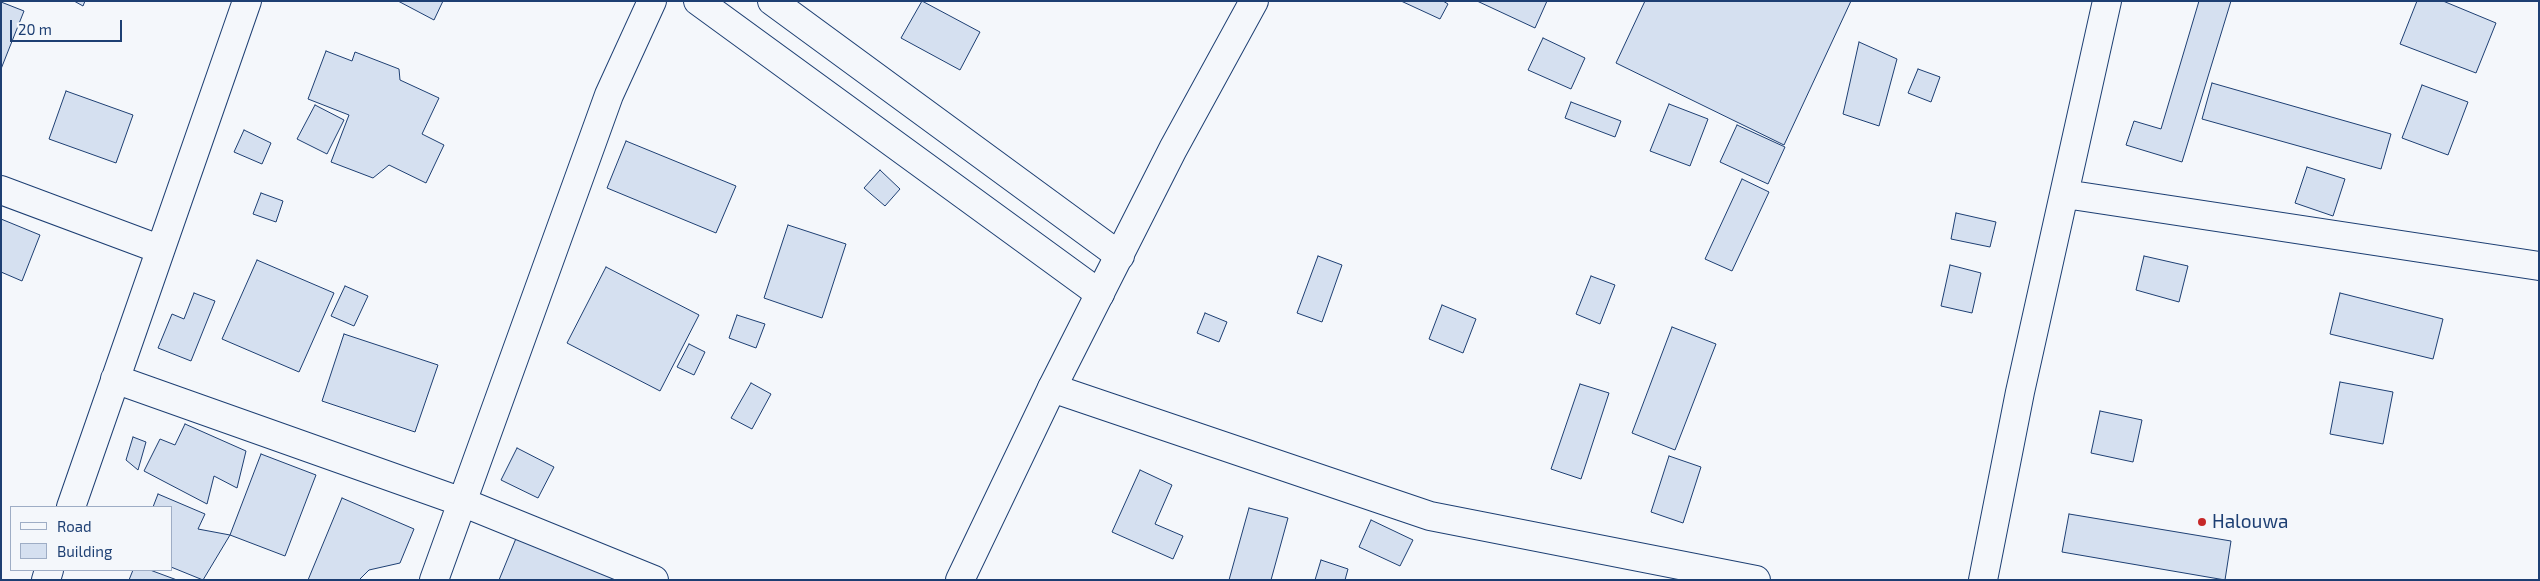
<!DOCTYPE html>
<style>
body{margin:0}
#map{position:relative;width:2540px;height:581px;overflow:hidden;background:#f4f7fb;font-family:"Exo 2",sans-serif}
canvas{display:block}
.frame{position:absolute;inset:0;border:2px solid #1d3f73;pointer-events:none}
.legend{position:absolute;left:10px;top:506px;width:162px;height:65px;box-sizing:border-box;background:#f4f7fb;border:1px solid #9eadc5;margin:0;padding:6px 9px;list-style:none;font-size:15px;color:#1d3f73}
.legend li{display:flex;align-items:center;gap:10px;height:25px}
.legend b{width:25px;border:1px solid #9eadc5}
.scale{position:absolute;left:10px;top:20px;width:112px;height:22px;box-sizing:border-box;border:2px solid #1d3f73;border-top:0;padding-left:6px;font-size:15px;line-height:18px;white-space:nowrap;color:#1d3f73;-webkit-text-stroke:4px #f4f7fb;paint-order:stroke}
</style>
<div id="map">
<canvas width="2540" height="581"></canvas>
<div class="frame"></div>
<ul class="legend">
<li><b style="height:6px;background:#f4f7fb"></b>Road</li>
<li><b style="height:14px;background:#d5e0f0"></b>Building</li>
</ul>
<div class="scale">20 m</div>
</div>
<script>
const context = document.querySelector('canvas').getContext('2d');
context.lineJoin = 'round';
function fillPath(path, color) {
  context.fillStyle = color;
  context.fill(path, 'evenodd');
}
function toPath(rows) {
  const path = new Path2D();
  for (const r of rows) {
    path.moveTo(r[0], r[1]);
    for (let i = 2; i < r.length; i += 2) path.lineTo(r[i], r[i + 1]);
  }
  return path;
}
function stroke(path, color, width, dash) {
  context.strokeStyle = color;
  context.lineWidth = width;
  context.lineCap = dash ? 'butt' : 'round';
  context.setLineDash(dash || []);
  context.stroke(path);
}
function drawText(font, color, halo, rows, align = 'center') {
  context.font = font + ' "Exo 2",sans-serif';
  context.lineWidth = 4;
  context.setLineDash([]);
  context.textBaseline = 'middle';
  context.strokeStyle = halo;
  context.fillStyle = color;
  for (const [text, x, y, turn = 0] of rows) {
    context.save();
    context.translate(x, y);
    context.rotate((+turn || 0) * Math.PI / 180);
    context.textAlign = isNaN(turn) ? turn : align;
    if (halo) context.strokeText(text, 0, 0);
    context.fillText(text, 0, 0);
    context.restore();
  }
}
const building = toPath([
 [74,1,85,1,83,6,74,1],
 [398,1,443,1,434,20,398,1],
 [922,1,980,32,960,70,901,38,922,1],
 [1401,1,1443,1,1448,4,1440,19,1401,1],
 [1477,1,1547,1,1535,28,1477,1],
 [1645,1,1851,1,1784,145,1616,63,1645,1],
 [2199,1,2231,1,2182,162,2126,145,2134,121,2161,129,2199,1],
 [2417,1,2443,1,2496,23,2476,73,2400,44,2417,1],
 [1,2,24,11,1,69,1,2],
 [1543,38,1585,58,1571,89,1528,70,1543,38],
 [1859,42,1897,59,1879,126,1843,114,1859,42],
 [326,51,352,61,355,52,399,69,400,80,439,98,422,134,444,145,426,183,389,165,373,178,331,162,349,115,308,99,326,51],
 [1918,69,1940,77,1931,102,1908,93,1918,69],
 [2212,83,2391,134,2381,169,2202,119,2212,83],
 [2422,85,2468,102,2448,155,2402,138,2422,85],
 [66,91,133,115,116,163,49,139,66,91],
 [1571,102,1621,121,1615,137,1565,118,1571,102],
 [1669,104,1708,119,1690,166,1650,151,1669,104],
 [315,105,344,120,327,154,297,139,315,105],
 [1737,125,1785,147,1768,184,1720,162,1737,125],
 [244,130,271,143,262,164,234,152,244,130],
 [626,141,736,186,716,233,607,188,626,141],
 [2307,167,2345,179,2333,216,2295,203,2307,167],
 [880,170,900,189,885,206,864,188,880,170],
 [1742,179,1769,192,1732,271,1705,259,1742,179],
 [261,193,283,201,276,222,253,214,261,193],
 [1956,213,1996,222,1990,247,1951,239,1956,213],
 [1,219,40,235,22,281,1,272,1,219],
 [788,225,846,244,822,318,764,298,788,225],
 [1318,256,1342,265,1322,322,1297,313,1318,256],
 [2144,256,2188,266,2179,302,2136,290,2144,256],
 [257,260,334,293,299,372,222,339,257,260],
 [1950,265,1981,273,1972,313,1941,306,1950,265],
 [606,267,699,315,660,391,567,343,606,267],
 [1591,276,1615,285,1600,324,1576,314,1591,276],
 [345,286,368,296,354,326,331,316,345,286],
 [194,293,215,301,191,361,158,348,172,314,184,319,194,293],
 [2340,293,2443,319,2433,359,2330,334,2340,293],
 [1442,305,1476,319,1463,353,1429,339,1442,305],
 [1205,313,1227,322,1219,342,1197,333,1205,313],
 [737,315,765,324,756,348,729,338,737,315],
 [1672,327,1716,344,1675,450,1632,433,1672,327],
 [344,334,438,365,415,432,322,401,344,334],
 [689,344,705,352,694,375,677,367,689,344],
 [2340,382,2393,392,2383,444,2330,434,2340,382],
 [751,383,771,394,752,429,731,418,751,383],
 [1580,384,1609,393,1581,479,1551,469,1580,384],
 [2100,411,2142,420,2133,462,2091,453,2100,411],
 [185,424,246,451,237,488,214,476,207,504,144,471,160,439,175,445,185,424],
 [133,437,146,442,138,470,126,460,133,437],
 [517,448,554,467,538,498,501,480,517,448],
 [261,454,316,475,285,556,230,535,261,454],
 [1669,456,1701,467,1683,523,1651,512,1669,456],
 [1140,470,1172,485,1155,524,1183,536,1173,559,1112,532,1140,470],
 [158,494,205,514,198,529,230,535,203,580,171,567,171,507,153,507,158,494],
 [342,498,414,529,400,563,369,570,359,580,308,580,342,498],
 [1249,508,1288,518,1271,580,1229,580,1249,508],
 [2069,514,2231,541,2225,580,2062,552,2069,514],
 [1371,520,1413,540,1400,566,1359,547,1371,520],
 [517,536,624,580,499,580,517,536],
 [1321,560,1348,569,1345,580,1315,580,1321,560],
 [133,570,150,570,177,580,129,580,133,570]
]);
fillPath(building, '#d5e0f0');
stroke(building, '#1d3f73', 1);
const street = toPath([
 [698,1,1100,294],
 [772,1,1120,256],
 [1,190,159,249],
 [2065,194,2539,266],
 [115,379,462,502,654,580],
 [1052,388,1430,516,1756,580],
 [71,507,247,1],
 [46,580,49,570],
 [434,580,609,95,652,1],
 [1983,580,2020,392,2107,1]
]);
const secondary = toPath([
 [960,580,1052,388,1173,149,1254,1]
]);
stroke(street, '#1d3f73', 30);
stroke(secondary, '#1d3f73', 30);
stroke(street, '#f4f7fb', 28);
stroke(secondary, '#f4f7fb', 28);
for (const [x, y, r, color] of [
 [2202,522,5,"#c62828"]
]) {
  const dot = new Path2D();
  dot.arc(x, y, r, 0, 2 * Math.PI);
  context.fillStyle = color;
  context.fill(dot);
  stroke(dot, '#f4f7fb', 2);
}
drawText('19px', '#1d3f73', '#f4f7fb', [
 ["Halouwa",2212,522]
], 'left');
</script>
